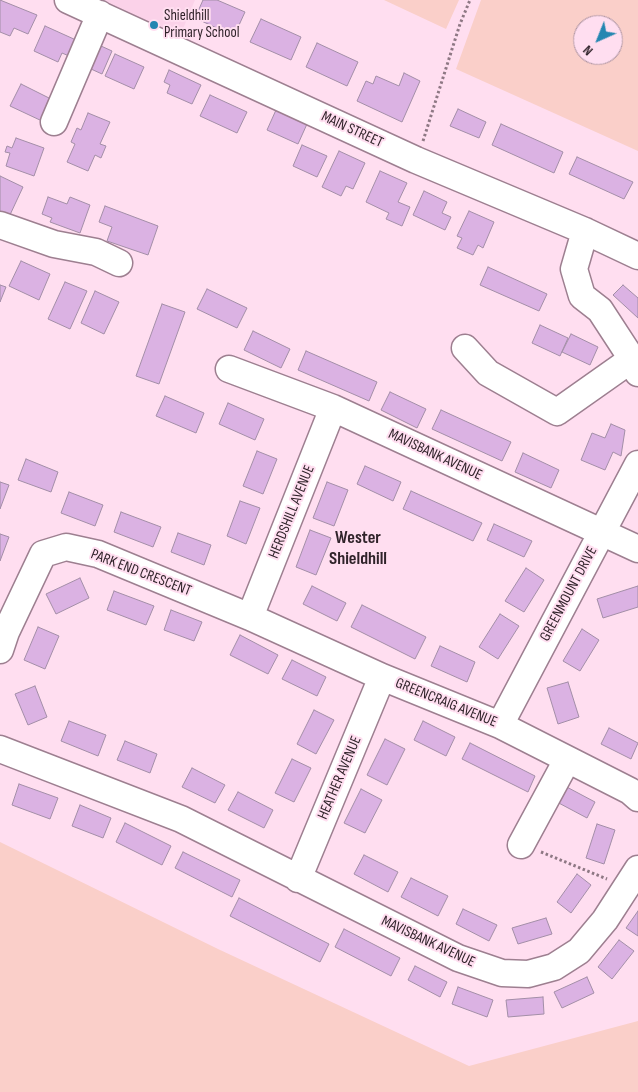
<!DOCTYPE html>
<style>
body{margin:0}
#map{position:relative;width:638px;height:1092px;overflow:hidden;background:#ffdef0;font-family:"Sofia Sans Condensed",sans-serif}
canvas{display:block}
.north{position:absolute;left:573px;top:15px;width:50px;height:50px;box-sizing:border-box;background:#ffdef0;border:1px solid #ac93a1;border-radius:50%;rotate:224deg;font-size:14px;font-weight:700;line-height:20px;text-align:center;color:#30232a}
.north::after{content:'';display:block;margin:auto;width:18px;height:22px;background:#2486b1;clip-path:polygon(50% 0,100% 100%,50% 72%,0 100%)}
</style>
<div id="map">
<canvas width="638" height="1092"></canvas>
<div class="north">N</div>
</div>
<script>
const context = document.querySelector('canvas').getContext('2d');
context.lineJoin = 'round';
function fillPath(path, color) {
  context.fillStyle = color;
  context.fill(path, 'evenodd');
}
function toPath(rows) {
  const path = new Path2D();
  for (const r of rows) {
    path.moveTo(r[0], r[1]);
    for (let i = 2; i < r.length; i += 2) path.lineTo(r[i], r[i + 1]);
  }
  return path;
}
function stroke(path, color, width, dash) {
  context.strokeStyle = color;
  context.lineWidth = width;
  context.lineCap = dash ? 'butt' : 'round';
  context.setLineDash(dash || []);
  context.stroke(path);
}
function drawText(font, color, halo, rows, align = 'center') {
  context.font = font + ' "Sofia Sans Condensed",sans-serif';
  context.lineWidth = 4;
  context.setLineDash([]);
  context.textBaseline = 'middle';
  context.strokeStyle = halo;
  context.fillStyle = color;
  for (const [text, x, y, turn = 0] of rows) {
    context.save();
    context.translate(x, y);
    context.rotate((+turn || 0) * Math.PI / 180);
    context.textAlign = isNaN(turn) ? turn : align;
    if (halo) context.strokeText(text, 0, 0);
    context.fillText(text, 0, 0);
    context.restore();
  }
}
fillPath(toPath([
 [68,0,195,0,175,48]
]), '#fbd2e9');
fillPath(toPath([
 [384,0,459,0,446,29],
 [481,0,638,0,638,151,456,69],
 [583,25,613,25,613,55,583,55],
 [0,842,218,949,469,1066,638,1021,638,1092,0,1092]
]), '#facfc9');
const building = toPath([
 [0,0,37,15,28,34,14,28,10,36,0,32,0,0],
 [203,0,217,0,245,12,234,36,195,18,203,0],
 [261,19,301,37,291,60,250,42,261,19],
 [45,26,76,40,69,56,62,53,58,62,34,51,45,26],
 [90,41,112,51,102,74,80,64,90,41],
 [317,43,358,62,347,86,306,67,317,43],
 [115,54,144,67,134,89,105,76,115,54],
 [169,70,201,85,192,104,167,93,170,85,164,82,169,70],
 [404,73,420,81,402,122,357,101,366,81,373,84,376,76,399,86,404,73],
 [21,84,53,100,42,121,10,106,21,84],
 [210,95,247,112,237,133,200,116,210,95],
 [458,109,486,122,479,138,450,126,458,109],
 [276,110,307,124,298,144,267,130,276,110],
 [88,113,110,122,100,144,106,146,101,158,95,155,88,171,67,162,75,144,71,142,77,128,81,130,88,113],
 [501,124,563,152,554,173,492,145,501,124],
 [16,138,44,148,34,176,6,166,10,153,5,152,7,146,12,148,16,138],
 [302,145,327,156,317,177,293,166,302,145],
 [339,151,365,163,353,189,346,186,341,196,322,187,339,151],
 [577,157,633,182,624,199,569,174,577,157],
 [380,171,407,183,398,202,410,207,402,226,386,219,389,213,366,202,380,171],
 [0,176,23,187,9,217,0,212,0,176],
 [424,191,447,202,442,213,451,217,445,230,413,215,424,191],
 [48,197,67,204,70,197,90,205,80,233,50,222,52,218,42,214,48,197],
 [105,206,158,226,148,255,107,241,112,227,99,222,105,206],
 [469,211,494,222,483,248,478,245,473,255,457,248,462,238,457,236,469,211],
 [21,261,50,274,39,300,9,286,21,261],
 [488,267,547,294,539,311,480,285,488,267],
 [65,282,87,291,70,329,48,319,65,282],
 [0,285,6,287,0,302,0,285],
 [623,285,638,298,638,318,613,295,623,285],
 [207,289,247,308,237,328,197,309,207,289],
 [95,291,119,302,104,334,81,323,95,291],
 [162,304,185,312,159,384,136,376,162,304],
 [540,325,568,338,560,356,532,343,540,325],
 [253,331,290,349,281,368,244,350,253,331],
 [571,334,598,347,590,365,562,352,571,334],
 [306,351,377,382,369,401,298,370,306,351],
 [390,392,426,409,417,428,381,410,390,392],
 [165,396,204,413,196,433,156,416,165,396],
 [228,403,264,419,255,440,219,424,228,403],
 [441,410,511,442,502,461,432,429,441,410],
 [611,424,625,430,621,456,613,452,605,470,581,460,592,433,605,438,611,424],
 [257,451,277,459,263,494,243,486,257,451],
 [523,453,559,470,551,488,515,472,523,453],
 [26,459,58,472,51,492,18,480,26,459],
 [365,466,401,482,393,501,357,484,365,466],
 [0,482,9,485,0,509,0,482],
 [327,482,348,490,334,526,313,518,327,482],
 [411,491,482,523,473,541,403,509,411,491],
 [69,492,103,505,95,526,61,513,69,492],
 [240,501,260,508,246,544,227,536,240,501],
 [121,512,161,527,153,547,114,532,121,512],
 [494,524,532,541,524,557,487,540,494,524],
 [310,530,331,538,316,575,296,567,310,530],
 [178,533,211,545,204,565,171,552,178,533],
 [0,534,9,537,0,561,0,534],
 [526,568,544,580,524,612,505,601,526,568],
 [80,578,89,598,56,614,46,594,80,578],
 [312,586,346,603,337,621,303,604,312,586],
 [638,586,638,607,603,618,597,599,638,586],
 [114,591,154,606,146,625,107,610,114,591],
 [362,605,426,637,415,659,351,627,362,605],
 [171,610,202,622,194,641,164,630,171,610],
 [500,614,519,626,498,659,479,647,500,614],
 [38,627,59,636,45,669,24,660,38,627],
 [582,629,599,640,580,671,563,661,582,629],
 [240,635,278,655,268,674,230,655,240,635],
 [440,646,475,662,467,682,431,666,440,646],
 [292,660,326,677,317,696,282,679,292,660],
 [568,682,579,717,558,724,547,688,568,682],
 [35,686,47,717,28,725,15,694,35,686],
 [314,710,334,720,316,754,297,744,314,710],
 [69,721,106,735,98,756,61,741,69,721],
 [423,721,455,737,446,756,414,740,423,721],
 [609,728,638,743,631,759,601,744,609,728],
 [385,739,405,749,387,785,367,775,385,739],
 [125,741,157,754,150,773,117,760,125,741],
 [470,743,535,776,528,792,462,759,470,743],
 [292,759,311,768,294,802,275,793,292,759],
 [192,768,225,785,215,803,182,787,192,768],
 [19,784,58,798,50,819,12,805,19,784],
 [563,785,595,802,587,818,555,801,563,785],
 [361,789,382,800,365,833,344,823,361,789],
 [238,792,273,810,264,828,228,810,238,792],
 [80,805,111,818,103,838,72,826,80,805],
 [125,823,171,846,162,865,116,842,125,823],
 [597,824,615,830,604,864,586,858,597,824],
 [183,852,240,880,232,897,175,868,183,852],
 [364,855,398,872,388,892,354,874,364,855],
 [577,874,591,885,571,913,557,902,577,874],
 [411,878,448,896,438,916,401,897,411,878],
 [239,898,329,944,320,962,230,916,239,898],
 [463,909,497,925,489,941,456,924,463,909],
 [638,911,638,936,626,928,638,911],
 [546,918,552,934,518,944,512,928,546,918],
 [344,929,400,958,391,976,335,947,344,929],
 [619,940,634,951,612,979,598,967,619,940],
 [415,966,447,982,440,997,408,980,415,966],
 [587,977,594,993,562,1008,554,992,587,977],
 [458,987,493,1000,487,1017,452,1004,458,987],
 [543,997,544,1014,508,1017,506,1000,543,997]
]);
fillPath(building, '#dbb2e3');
stroke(building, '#a38ea7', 1);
const minor = toPath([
 [68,0,416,160,585,231,638,256],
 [54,122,100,14],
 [0,225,54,244,96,252,119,263],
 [585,231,574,269,582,296,600,310,632,359,638,373],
 [465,348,488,373,557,412,632,359],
 [229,369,333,408,638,549],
 [250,617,333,408],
 [0,650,6,632,43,554,66,547,98,554,250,617,382,677,500,725,630,791,638,798],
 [500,725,638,464],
 [0,749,181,819,458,958,502,973,528,974,554,967,579,951,605,920,638,869],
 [521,845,567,760],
 [298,879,382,677]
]);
stroke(minor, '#9d7f90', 29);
stroke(toPath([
 [423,141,460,24,470,0],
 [541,852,607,879]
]), '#8e7884', 3, [2.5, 2.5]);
stroke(minor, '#fff', 26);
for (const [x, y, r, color] of [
 [154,25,5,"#2486b1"]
]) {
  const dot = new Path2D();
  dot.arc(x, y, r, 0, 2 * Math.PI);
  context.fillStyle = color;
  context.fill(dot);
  stroke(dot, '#ffdef0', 2);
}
drawText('15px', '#30232a', '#ffdef0', [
 ["Shieldhill",164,16],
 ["Primary School",164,33]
], 'left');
drawText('15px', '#30232a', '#ffdef0', [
 ["MAIN STREET",352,130,25],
 ["MAVISBANK AVENUE",435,455,25],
 ["HERDSHILL AVENUE",292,512,-68],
 ["PARK END CRESCENT",141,573,21],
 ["GREENMOUNT DRIVE",569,594,-62],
 ["GREENCRAIG AVENUE",446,703,22],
 ["HEATHER AVENUE",340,778,-67],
 ["MAVISBANK AVENUE",428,942,25]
]);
drawText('bold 18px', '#30232a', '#ffdef0', [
 ["Wester",358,538],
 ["Shieldhill",358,559]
]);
</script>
